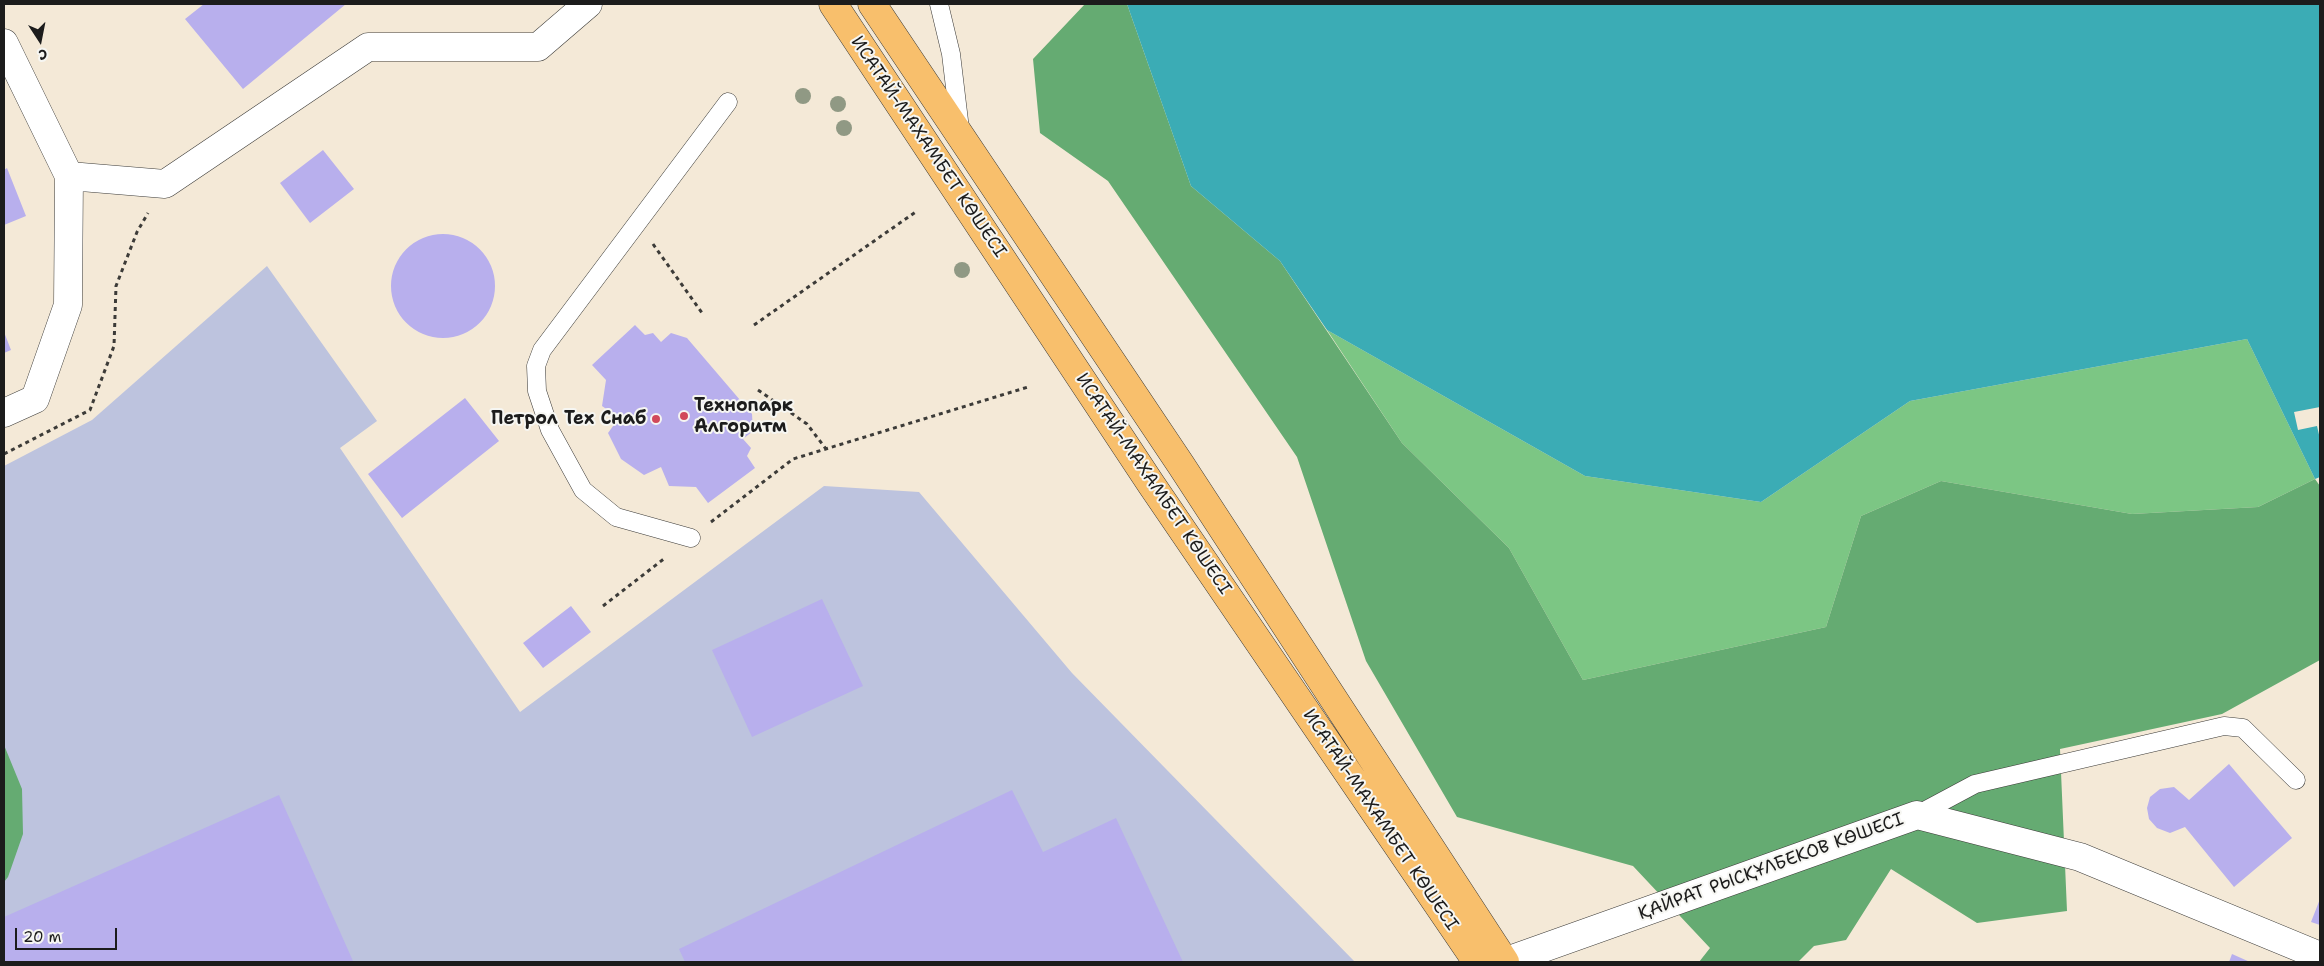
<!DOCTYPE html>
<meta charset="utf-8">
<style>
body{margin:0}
#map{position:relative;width:2324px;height:966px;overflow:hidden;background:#f4e9d7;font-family:"Shantell Sans",sans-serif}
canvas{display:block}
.frame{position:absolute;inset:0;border:5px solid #1c1c1c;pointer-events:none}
.north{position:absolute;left:15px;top:15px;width:50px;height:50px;-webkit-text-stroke:4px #f6f6f2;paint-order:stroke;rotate:169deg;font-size:14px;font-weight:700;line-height:20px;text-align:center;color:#1c1c1c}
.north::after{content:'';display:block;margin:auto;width:18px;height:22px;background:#1c1c1c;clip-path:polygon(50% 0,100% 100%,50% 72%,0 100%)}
.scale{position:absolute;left:15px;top:928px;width:102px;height:22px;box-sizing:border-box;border:2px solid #1c1c1c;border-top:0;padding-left:6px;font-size:15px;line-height:18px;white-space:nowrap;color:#1c1c1c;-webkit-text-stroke:4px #f6f6f2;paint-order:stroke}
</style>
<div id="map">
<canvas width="2324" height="966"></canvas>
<div class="frame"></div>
<div class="north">С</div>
<div class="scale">20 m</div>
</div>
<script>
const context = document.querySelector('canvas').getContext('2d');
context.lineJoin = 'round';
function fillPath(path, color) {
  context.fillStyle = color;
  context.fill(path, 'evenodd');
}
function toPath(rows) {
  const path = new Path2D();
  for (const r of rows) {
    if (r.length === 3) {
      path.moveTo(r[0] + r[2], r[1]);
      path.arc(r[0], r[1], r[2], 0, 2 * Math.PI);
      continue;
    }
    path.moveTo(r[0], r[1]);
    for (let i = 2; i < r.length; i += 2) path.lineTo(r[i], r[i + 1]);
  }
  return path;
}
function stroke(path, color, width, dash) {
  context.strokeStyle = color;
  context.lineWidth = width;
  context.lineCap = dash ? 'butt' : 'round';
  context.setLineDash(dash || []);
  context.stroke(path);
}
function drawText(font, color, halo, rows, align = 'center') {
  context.font = font + ' "Shantell Sans",sans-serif';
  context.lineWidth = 4;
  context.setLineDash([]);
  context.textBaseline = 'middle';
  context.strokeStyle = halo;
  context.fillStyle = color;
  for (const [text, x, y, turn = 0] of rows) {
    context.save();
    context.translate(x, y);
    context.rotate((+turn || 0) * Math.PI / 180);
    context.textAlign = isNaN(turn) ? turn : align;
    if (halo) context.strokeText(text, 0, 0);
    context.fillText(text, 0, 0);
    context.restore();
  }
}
fillPath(toPath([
 [267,266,377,421,340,448,520,712,824,486,919,492,1072,673,1355,962,4,962,4,466,92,420]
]), '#bdc3de');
fillPath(toPath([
 [1327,330,1585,476,1761,502,1910,401,2247,339,2315,479,2258,507,2132,514,1941,481,1861,516,1826,627,1583,680,1509,548,1402,443]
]), '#7cc684');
fillPath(toPath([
 [1085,4,1127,4,1191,186,1280,261,1402,443,1509,548,1583,680,1826,627,1861,516,1941,481,2132,514,2258,507,2315,479,2320,486,2320,660,2222,714,2060,749,2067,911,1977,923,1891,869,1846,940,1814,946,1798,962,1699,962,1710,948,1633,866,1457,817,1366,661,1297,457,1108,181,1040,133,1033,59],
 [4,745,22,789,23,834,8,877,4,882]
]), '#65ab72');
fillPath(toPath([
 [1127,4,2320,4,2320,477,2315,479,2247,339,1910,401,1761,502,1585,476,1327,330,1280,261,1191,186]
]), '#3bacb5');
fillPath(toPath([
 [2320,407,2320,439,2317,426,2298,430,2294,412]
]), '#f4e9d7');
fillPath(toPath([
 [204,4,346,4,243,89,185,19],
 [323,150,354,189,310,223,280,183],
 [7,168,26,216,4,225,4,170],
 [443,286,52],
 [635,325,645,335,653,333,661,342,671,333,687,338,752,414,753,431,743,439,751,448,747,456,755,468,708,503,696,487,669,486,661,467,644,475,621,459,608,433,619,418,602,406,606,380,592,365],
 [4,332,11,350,4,353],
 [465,398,499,441,402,518,368,474],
 [822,599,863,686,752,737,712,650],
 [571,606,591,632,543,668,523,643],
 [2229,764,2292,838,2234,887,2185,827,2170,833,2157,828,2149,819,2147,808,2150,797,2160,789,2174,787,2189,800],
 [1012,790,1043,852,1116,818,1183,962,685,962,679,949],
 [279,795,353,961,4,962,4,917],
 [2320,899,2320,925,2311,922],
 [2232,954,2250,962,2229,962]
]), '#b8afed');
const service = toPath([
 [939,4,951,54,960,129],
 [691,538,616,517,583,490,550,430,537,391,536,366,542,350,728,102],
 [1917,815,1975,784,2224,726,2243,728,2296,780]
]);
const minor = toPath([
 [4,43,69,176,68,305,35,399,4,413],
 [69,176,165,184,368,47,538,47,588,4],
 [1504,962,1917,815,2080,857,2320,956]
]);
const primary = toPath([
 [833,4,1151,484,1477,962],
 [872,4,1181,465,1505,962]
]);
stroke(service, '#3c3b38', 19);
stroke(minor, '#3c3b38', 29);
stroke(primary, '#3c3b38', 29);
stroke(toPath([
 [653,244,702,313],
 [754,325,917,211],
 [758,390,807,424,826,449],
 [4,454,90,410,114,346,116,286,137,232,148,213],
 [711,522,793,459,1028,387],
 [603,606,665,558]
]), '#3c3b38', 3, [4, 4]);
stroke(service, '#fff', 18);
stroke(minor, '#fff', 28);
stroke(primary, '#f8bf6c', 28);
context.fillStyle = '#909984';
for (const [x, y] of [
 [803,96],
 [838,104],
 [844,128],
 [962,270]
]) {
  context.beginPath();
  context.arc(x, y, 8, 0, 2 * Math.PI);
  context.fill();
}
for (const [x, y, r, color] of [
 [684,416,5,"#d1495b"],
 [656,419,5,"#d1495b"]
]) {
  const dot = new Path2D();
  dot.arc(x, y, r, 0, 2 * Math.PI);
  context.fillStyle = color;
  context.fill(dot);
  stroke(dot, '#f6f6f2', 2);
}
drawText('18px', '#1c1c1c', '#f6f6f2', [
 ["ИСАТАЙ-МАХАМБЕТ КӨШЕСІ",928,147,56],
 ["ИСАТАЙ-МАХАМБЕТ КӨШЕСІ",1153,484,56],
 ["ИСАТАЙ-МАХАМБЕТ КӨШЕСІ",1380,820,56],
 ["ҚАЙРАТ РЫСҚҰЛБЕКОВ КӨШЕСІ",1771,867,-20]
]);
drawText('bold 18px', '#1c1c1c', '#f6f6f2', [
 ["Технопарк",694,406],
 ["Алгоритм",694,427],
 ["Петрол Тех Снаб",646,419,"right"]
], 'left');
</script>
